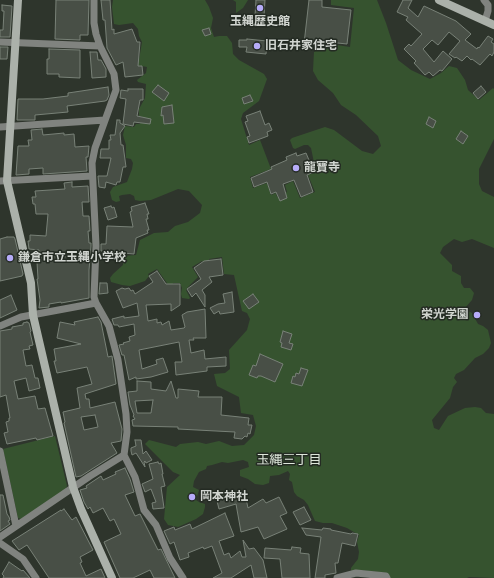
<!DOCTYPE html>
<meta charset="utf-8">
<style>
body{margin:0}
canvas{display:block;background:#2e352c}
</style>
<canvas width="494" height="578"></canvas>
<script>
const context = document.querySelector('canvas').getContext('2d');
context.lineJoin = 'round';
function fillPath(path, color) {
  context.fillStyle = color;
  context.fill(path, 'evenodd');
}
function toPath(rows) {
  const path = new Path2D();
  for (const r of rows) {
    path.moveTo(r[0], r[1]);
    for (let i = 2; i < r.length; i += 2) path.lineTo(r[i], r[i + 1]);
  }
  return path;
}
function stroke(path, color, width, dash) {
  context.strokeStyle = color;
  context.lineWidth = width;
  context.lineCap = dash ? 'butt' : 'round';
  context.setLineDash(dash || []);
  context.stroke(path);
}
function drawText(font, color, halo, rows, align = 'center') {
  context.font = font + ' "Libre Baskerville","Noto Sans JP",serif';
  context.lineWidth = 3;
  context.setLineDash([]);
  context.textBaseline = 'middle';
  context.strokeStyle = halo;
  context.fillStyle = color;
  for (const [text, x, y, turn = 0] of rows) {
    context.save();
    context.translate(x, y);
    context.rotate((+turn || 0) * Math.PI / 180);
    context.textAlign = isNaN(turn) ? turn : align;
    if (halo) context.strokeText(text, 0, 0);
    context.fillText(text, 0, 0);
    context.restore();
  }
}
fillPath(toPath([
 [113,0,205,0,209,7,213,18,211,28,214,37,219,36,227,36,232,43,233,54,239,60,264,74,267,79,259,101,243,113,241,119,249,145,260,140,271,169,250,177,253,188,267,183,271,195,276,193,277,197,287,192,285,185,293,181,300,198,315,192,308,175,316,172,311,148,308,145,304,145,295,149,293,148,290,140,292,138,325,127,334,130,362,151,373,154,381,146,378,136,356,115,341,105,333,93,318,80,313,71,314,52,321,48,332,49,337,45,350,47,354,8,331,5,331,0,377,0,386,23,398,60,411,70,430,79,441,73,449,66,457,68,465,80,468,90,479,100,493,88,494,89,494,139,479,169,479,184,482,191,494,197,494,248,472,239,462,242,454,239,443,247,440,253,452,265,452,271,461,276,461,283,464,288,470,288,474,293,472,300,464,309,472,313,478,324,483,326,488,330,491,343,489,348,483,354,475,358,464,370,456,374,454,378,457,382,453,387,450,398,432,420,434,428,439,430,448,416,465,408,475,407,481,408,486,413,494,414,494,578,469,577,467,578,389,578,388,573,359,570,351,571,351,568,358,559,359,552,357,542,359,535,347,528,332,523,323,523,315,521,308,505,304,500,297,496,294,492,292,482,289,480,290,474,288,471,279,475,270,476,269,483,263,485,255,484,248,479,240,476,240,470,249,467,248,462,243,460,228,463,222,462,212,465,207,466,206,469,199,472,194,481,193,487,199,490,196,500,199,502,205,504,205,507,203,514,196,519,178,527,168,525,164,519,167,487,180,475,173,472,145,444,149,440,176,447,180,444,198,442,206,444,219,441,232,446,244,445,254,435,256,426,253,415,241,413,239,397,217,386,214,374,225,373,230,369,229,350,247,330,250,319,247,313,242,311,234,275,224,274,222,257,209,259,209,263,206,264,202,261,192,267,198,277,188,287,186,290,190,298,189,299,182,298,181,294,182,288,180,283,173,283,172,286,169,286,157,269,148,274,149,276,145,281,130,286,122,285,111,282,110,278,113,274,123,265,123,256,136,255,140,240,154,233,168,232,175,226,188,222,200,213,202,205,189,191,178,189,151,200,140,201,135,200,134,196,130,194,122,195,119,196,120,201,116,202,112,200,110,192,113,187,127,182,132,169,133,163,131,159,126,158,126,145,123,135,125,126,134,127,136,124,140,124,143,117,139,116,139,109,145,98,146,84,138,82,137,80,146,73,147,67,136,65,139,60,142,42,139,36,138,29,133,23,119,25,114,24,112,7],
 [233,0,248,0,243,8,236,13,236,2],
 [55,436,67,486,65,490,21,519,18,518,3,449]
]), '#36532f');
const building = toPath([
 [56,0,89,0,88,35,80,35,80,40,55,39,56,0],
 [101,0,110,0,112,30,114,29,114,34,132,29,137,42,140,42,138,66,142,66,143,75,125,77,123,62,116,65,107,48,105,20,103,20,101,0],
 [256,0,265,0,264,16,255,16,256,0],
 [309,0,322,0,322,7,351,10,347,44,319,41,319,45,304,44,309,0],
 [403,0,412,0,408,8,418,17,424,6,456,21,471,34,465,40,477,49,478,47,479,48,488,36,493,39,491,42,494,44,494,52,492,56,490,54,480,65,472,59,471,60,467,56,462,61,456,57,455,58,449,54,460,41,449,32,438,45,432,40,423,49,434,62,443,51,452,59,442,71,440,70,433,76,429,72,425,75,414,63,416,61,404,49,409,44,411,46,422,34,406,20,408,17,397,12,403,0],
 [2,5,12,6,10,37,0,37,0,30,3,30,4,11,2,11,2,5],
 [209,28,211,34,205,36,202,30,209,28],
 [247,39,267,41,266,54,246,52,247,47,239,47,239,40,247,40,247,39],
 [0,47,8,47,7,59,0,59,0,47],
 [49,49,80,50,80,78,59,77,59,74,47,74,47,59,49,59,49,49],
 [90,52,97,52,98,60,101,60,106,69,106,77,92,78,90,52],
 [158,85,169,93,164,101,152,92,158,85],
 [481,86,486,92,478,99,473,93,481,86],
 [108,87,109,95,107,100,105,101,67,106,68,112,35,115,35,120,17,120,18,99,43,99,68,96,68,93,108,87],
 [128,89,143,89,143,100,140,100,137,116,151,119,150,124,134,122,133,126,123,124,126,99,120,98,121,90,128,91,128,89],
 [250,95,253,101,244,104,242,98,250,95],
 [172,105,174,123,164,124,163,115,161,116,162,107,172,105],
 [260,111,265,125,269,123,272,130,267,132,268,136,249,143,247,137,250,136,245,122,248,121,246,116,260,111],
 [429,117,436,121,433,128,426,124,429,117],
 [117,120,120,120,120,123,125,126,120,133,121,145,123,145,126,167,123,167,120,182,117,182,116,185,106,182,105,188,99,187,98,176,107,176,111,158,100,158,101,149,109,149,109,140,111,140,110,135,115,135,117,120],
 [42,129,43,135,64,133,64,135,74,134,75,147,89,146,88,157,86,157,87,171,43,174,43,168,29,169,29,174,16,175,18,146,29,146,28,140,32,140,31,130,42,129],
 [461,131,468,136,463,144,456,139,461,131],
 [296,153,297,156,306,153,314,172,307,175,313,192,301,197,294,180,283,184,287,198,280,201,276,192,271,194,267,182,254,187,251,178,272,169,271,167,287,160,286,157,296,153],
 [72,182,72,187,88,186,89,202,82,202,83,216,89,216,90,231,88,231,89,243,91,243,91,246,89,270,89,298,61,303,61,302,49,304,49,307,39,308,40,300,37,279,38,279,37,262,39,262,39,250,29,249,28,241,30,241,30,235,46,236,48,214,36,214,35,204,33,204,32,197,36,197,35,191,65,189,64,183,72,182],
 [145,203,149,214,147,214,148,219,146,219,149,230,147,230,148,233,136,238,134,254,123,253,123,252,101,251,101,244,106,244,107,226,133,227,130,212,132,211,131,207,145,203],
 [111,206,112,208,114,207,117,217,108,220,104,208,111,206],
 [7,237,14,237,15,239,23,274,22,276,0,281,0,239,7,237],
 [221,259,223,275,209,277,212,282,202,290,205,295,205,307,196,293,192,297,187,289,201,279,194,268,204,261,221,259],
 [157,271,166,284,180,284,180,305,171,311,171,304,146,305,148,321,157,319,157,323,161,322,162,325,169,321,171,330,184,328,185,327,182,315,187,312,205,309,206,338,193,338,194,340,189,340,191,353,204,350,205,359,226,357,226,366,207,367,207,371,176,375,175,362,182,362,179,342,139,350,142,369,157,364,156,360,163,358,168,372,151,377,136,379,136,377,129,380,124,355,122,355,119,345,124,344,123,343,130,341,129,337,135,335,134,324,119,327,118,325,114,325,112,319,124,316,124,318,139,316,137,303,123,308,116,291,122,288,125,289,129,288,131,291,133,290,135,294,153,282,149,276,157,271],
 [100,283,107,283,108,293,99,294,100,283],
 [232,292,234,312,220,314,219,311,214,314,210,308,218,304,225,303,223,294,232,292],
 [253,294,259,302,249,309,243,301,253,294],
 [11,295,17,310,0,318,0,300,11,295],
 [98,317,101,322,108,357,112,356,116,384,85,394,86,399,89,399,90,408,115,402,122,429,121,441,111,443,117,453,81,476,76,477,64,423,65,422,63,412,80,408,77,388,92,384,87,367,57,373,54,361,56,361,54,349,81,344,57,338,60,322,75,325,74,322,98,317],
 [95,415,98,427,84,430,81,417,95,415],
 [27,322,29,323,31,331,30,332,33,345,29,346,30,349,23,350,26,366,32,365,35,378,38,378,40,388,29,391,26,378,14,381,18,399,35,396,38,409,45,408,53,436,37,440,36,438,7,444,4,433,8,432,6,422,9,421,9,418,10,418,6,395,0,397,0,331,12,329,12,327,23,325,23,323,27,322],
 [283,331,292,334,289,343,293,344,291,350,281,347,282,343,280,342,283,331],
 [260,354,283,364,275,382,261,376,258,376,257,378,249,375,253,365,256,366,260,354],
 [301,368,308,370,302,386,291,383,293,376,295,377,296,373,299,374,301,368],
 [137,381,151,382,151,389,166,391,171,381,176,398,178,398,178,389,199,391,198,397,222,397,221,415,249,418,248,425,252,425,250,434,248,433,247,437,245,436,242,439,234,438,235,432,178,429,178,427,133,426,132,420,135,419,133,416,134,415,130,405,128,392,137,391,137,381],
 [153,400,151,413,137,413,135,401,153,400],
 [135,440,141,440,143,454,146,451,152,460,146,463,145,461,144,462,145,467,136,453,132,455,131,451,131,448,136,446,135,440],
 [158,462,159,464,161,463,163,474,162,474,165,486,161,487,164,508,153,509,152,503,156,502,151,489,145,492,142,484,153,479,149,464,158,462],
 [125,468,130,479,134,492,125,495,135,516,140,514,158,550,161,549,175,578,154,578,150,570,133,578,120,578,104,542,121,534,114,519,110,521,103,508,93,513,90,507,88,509,84,502,80,490,87,488,86,486,101,476,103,480,116,474,115,472,125,468],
 [227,494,228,498,245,494,248,508,263,499,266,503,279,497,287,513,280,516,287,529,264,539,258,527,241,532,236,504,219,509,216,497,227,494],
 [0,495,3,495,7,514,9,517,10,520,8,521,10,524,0,531,0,495],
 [304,507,311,520,300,525,293,512,304,507],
 [64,509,72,520,76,517,93,550,80,557,82,562,80,563,86,576,101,569,105,578,49,578,27,545,19,550,12,541,61,510,61,511,64,509],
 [225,513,234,536,219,541,224,555,229,553,231,558,240,551,242,557,246,557,243,540,249,549,254,548,263,560,267,578,254,578,251,565,231,578,213,578,222,573,212,546,204,549,203,547,188,553,189,557,180,560,174,542,170,544,164,531,174,527,175,530,190,524,192,529,225,513],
 [302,528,322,530,323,528,331,529,331,530,351,534,352,533,358,534,355,546,342,543,338,563,335,563,336,573,325,575,325,578,315,578,321,537,306,535,302,528],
 [292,547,301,548,300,553,309,554,310,578,282,578,280,559,264,558,265,548,291,550,292,547],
 [9,562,22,571,23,570,30,578,3,578,4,576,2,574,9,562]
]);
fillPath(building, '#484f46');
stroke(building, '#788177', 1);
stroke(toPath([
 [94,0,94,23,96,34,100,46,114,74,116,90,95,148,92,163,96,246,94,297,96,303,109,326,118,360,126,414,127,432,124,455,135,477,144,510,156,525,170,558,183,578],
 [484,0,488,5,488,11,485,21],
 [0,42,100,46],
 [0,127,105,120],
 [0,181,92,176],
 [0,326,21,317,96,303],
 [0,451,16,526],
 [0,537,90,476,124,455],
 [0,543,23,559,36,578],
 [337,578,356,573,386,576,387,578]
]), '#80837f', 7);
stroke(toPath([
 [18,0,7,181,31,283,33,315,73,487,81,509,112,578],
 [439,0,494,25]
]), '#abb1aa', 8);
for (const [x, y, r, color] of [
 [260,8,4,"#b6acf8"],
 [257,46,4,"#b6acf8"],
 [296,168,4,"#b6acf8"],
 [10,258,4,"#b6acf8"],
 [477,315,4,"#b6acf8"],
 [192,497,4,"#b6acf8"]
]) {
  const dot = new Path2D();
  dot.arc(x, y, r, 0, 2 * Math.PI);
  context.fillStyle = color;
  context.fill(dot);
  stroke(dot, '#242b23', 1.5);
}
drawText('bold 12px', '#d1d5d0', '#242b23', [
 ["玉縄歴史館",260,22,"center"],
 ["旧石井家住宅",265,46],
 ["龍寶寺",304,168],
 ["鎌倉市立玉縄小学校",18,258],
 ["栄光学園",469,315,"right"],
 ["岡本神社",200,497]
], 'left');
drawText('13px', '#dde6da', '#242b23', [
 ["玉縄三丁目",289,460]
]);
</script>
